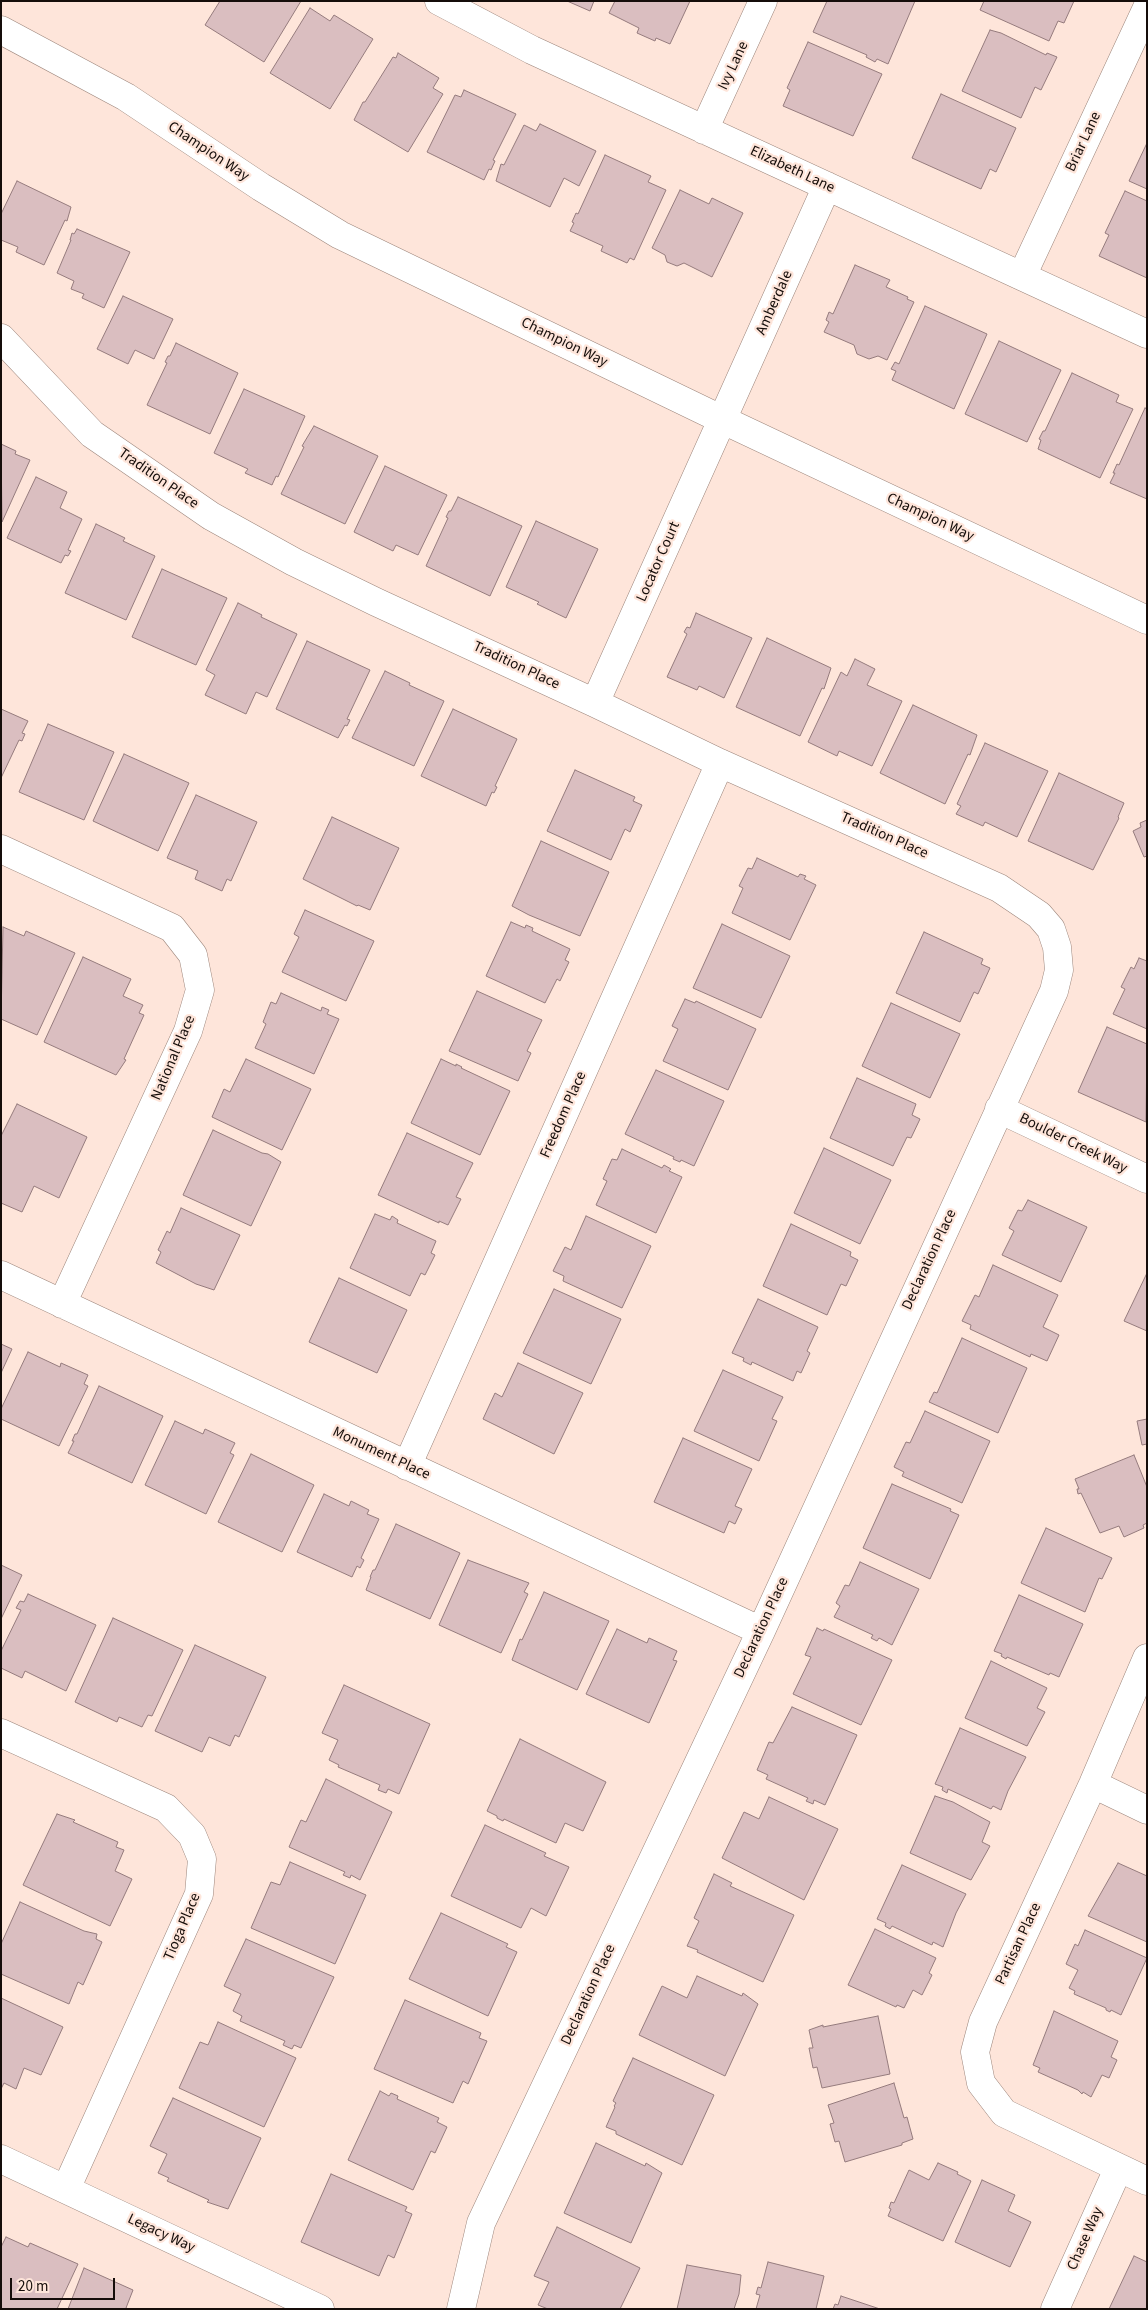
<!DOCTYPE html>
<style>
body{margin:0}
#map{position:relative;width:1148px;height:2310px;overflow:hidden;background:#fee5da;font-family:"Source Sans 3",sans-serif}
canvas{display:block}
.frame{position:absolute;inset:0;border:2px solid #150d0a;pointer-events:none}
.scale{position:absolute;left:10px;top:2278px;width:105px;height:22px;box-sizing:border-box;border:2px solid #150d0a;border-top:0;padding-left:6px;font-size:15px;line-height:18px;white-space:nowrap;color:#150d0a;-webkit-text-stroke:4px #fee5da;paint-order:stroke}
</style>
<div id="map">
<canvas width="1148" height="2310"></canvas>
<div class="frame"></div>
<div class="scale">20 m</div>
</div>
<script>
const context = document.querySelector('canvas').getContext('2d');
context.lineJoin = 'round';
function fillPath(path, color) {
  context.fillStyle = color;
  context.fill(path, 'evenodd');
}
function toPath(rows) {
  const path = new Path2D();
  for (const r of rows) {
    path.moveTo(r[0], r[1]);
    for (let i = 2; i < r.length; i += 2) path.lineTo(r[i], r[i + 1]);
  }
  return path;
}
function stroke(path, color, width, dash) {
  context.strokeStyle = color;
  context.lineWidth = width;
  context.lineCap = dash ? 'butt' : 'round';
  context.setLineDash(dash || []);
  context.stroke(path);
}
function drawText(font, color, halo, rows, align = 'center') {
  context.font = font + ' "Source Sans 3",sans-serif';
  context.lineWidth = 4.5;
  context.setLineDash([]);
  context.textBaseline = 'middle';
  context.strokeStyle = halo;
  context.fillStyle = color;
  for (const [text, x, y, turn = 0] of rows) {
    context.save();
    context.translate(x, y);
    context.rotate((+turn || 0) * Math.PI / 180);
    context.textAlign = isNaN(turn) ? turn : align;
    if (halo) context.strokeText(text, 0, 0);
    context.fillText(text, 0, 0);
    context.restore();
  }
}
const building = toPath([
 [220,1,301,1,264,62,205,25,220,1],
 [567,1,594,1,590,11,567,1],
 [615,1,690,1,670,44,656,38,655,41,637,33,639,28,609,13,615,1],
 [827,1,915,1,888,64,877,59,875,62,866,57,867,55,813,32,827,1],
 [984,1,1074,1,1064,23,1058,21,1049,41,980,10,984,1],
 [310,8,330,21,334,15,373,39,330,109,270,73,310,8],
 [990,30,1001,33,1046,55,1047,53,1057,57,1041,90,1035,87,1021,118,962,91,990,30],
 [808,42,882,74,853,136,783,106,790,90,787,88,808,42],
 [398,53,439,78,433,88,443,94,408,152,354,120,363,102,365,102,393,57,396,58,398,53],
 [464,90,516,114,493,160,495,161,491,170,489,169,484,180,427,152,455,95,461,97,464,90],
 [941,94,1016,128,996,172,990,169,981,189,912,158,941,94],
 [540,124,596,151,579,186,564,178,550,207,496,181,501,164,504,165,524,125,536,131,540,124],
 [1147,143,1147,189,1129,181,1147,143],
 [605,155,651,176,648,182,666,190,634,260,630,258,627,263,601,251,603,246,570,231,574,223,572,222,576,213,578,214,605,155],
 [17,181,71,207,67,221,65,220,44,265,16,252,18,247,1,240,1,214,17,181],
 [680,190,709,204,712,198,743,213,712,277,684,263,677,266,667,262,665,255,652,248,680,190],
 [1125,191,1147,201,1147,278,1099,256,1109,235,1105,233,1125,191],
 [77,229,130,252,104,308,82,298,84,294,71,289,74,281,57,273,71,240,70,240,72,233,74,234,77,229],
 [855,265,890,280,886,287,908,297,907,299,914,302,887,360,878,356,869,359,857,354,854,345,824,332,829,322,826,320,829,312,833,314,855,265],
 [123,296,173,319,154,359,135,350,128,364,97,349,123,296],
 [925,306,987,334,954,409,892,380,896,371,891,369,895,362,899,364,925,306],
 [999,341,1061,370,1027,442,965,414,999,341],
 [176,343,238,373,210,434,147,405,167,363,165,362,168,356,170,356,176,343],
 [1072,373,1119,395,1116,402,1133,409,1100,478,1038,449,1041,440,1039,439,1043,431,1045,431,1072,373],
 [244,389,305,416,278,477,276,476,272,485,245,473,248,469,214,453,244,389],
 [1145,408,1147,409,1147,499,1110,483,1115,473,1113,473,1117,464,1119,465,1145,408],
 [314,426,378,456,345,524,281,494,304,447,302,446,314,426],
 [1,444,16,451,15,454,30,460,2,522,1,444],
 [385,466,447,495,418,555,396,545,393,551,354,532,385,466],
 [36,477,67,492,60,508,82,519,68,550,71,551,68,556,65,555,61,563,7,538,36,477],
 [458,497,522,526,490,596,426,566,448,518,446,517,449,511,451,511,458,497],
 [536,521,598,549,566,618,537,604,539,602,506,587,536,521],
 [96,524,125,538,123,541,155,556,126,620,65,593,96,524],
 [162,569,227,598,196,665,132,637,162,569],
 [238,603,262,615,261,617,297,634,267,697,256,692,246,714,205,695,215,675,206,670,238,603],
 [696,613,752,638,724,698,699,686,697,690,667,677,687,634,684,632,687,627,690,628,696,613],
 [767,638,831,668,824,689,822,688,800,736,736,707,767,638],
 [307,641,370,670,347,719,350,720,347,726,345,725,338,738,276,709,307,641],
 [855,659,875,669,867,685,902,701,872,766,839,751,837,756,808,742,841,672,847,676,855,659],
 [385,671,410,683,409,685,444,701,414,766,352,738,385,671],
 [913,705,977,735,970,755,968,754,945,804,880,773,913,705],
 [1,709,28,721,22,733,25,734,22,741,19,740,1,778,1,709],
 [453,709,517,739,495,786,497,787,494,793,492,792,486,806,421,776,453,709],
 [48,724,114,752,84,820,19,792,48,724],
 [985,743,1048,771,1017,837,985,822,983,826,956,814,961,806,957,804,985,743],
 [124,754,189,783,158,851,93,821,124,754],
 [575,770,635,797,633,801,642,805,630,832,625,829,611,860,547,831,575,770],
 [1059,773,1124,803,1118,817,1119,818,1093,870,1028,841,1059,773],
 [196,795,257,822,231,881,227,879,222,891,195,879,198,871,167,858,196,795],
 [332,817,399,848,370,910,358,905,357,906,303,879,332,817],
 [1147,820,1147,856,1144,857,1133,831,1141,827,1140,823,1147,820],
 [541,841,609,872,580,936,529,915,512,906,541,841],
 [757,858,798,877,800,874,806,876,804,879,816,885,790,940,732,913,743,888,739,886,748,868,752,869,757,858],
 [305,910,374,941,346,1001,282,972,299,937,294,934,305,910],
 [511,922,525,928,526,925,533,928,532,931,570,949,565,960,569,962,560,981,557,979,545,1003,486,976,511,922],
 [722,924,790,956,761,1018,693,988,722,924],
 [3,927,24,936,26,931,75,953,37,1035,1,1019,3,927],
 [924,932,983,959,981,964,990,968,978,994,974,992,960,1022,896,993,924,932],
 [83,957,131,979,123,996,143,1005,139,1013,144,1015,124,1059,126,1060,116,1075,44,1042,83,957],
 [1139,958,1147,961,1147,1029,1113,1014,1125,989,1121,987,1131,967,1134,969,1139,958],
 [477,991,542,1020,527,1051,531,1053,518,1081,449,1051,477,991],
 [281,993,321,1011,322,1007,329,1010,327,1014,339,1019,314,1074,255,1048,266,1024,263,1022,271,1002,276,1004,281,993],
 [685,999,695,1003,696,1001,756,1029,728,1090,663,1061,678,1029,672,1026,685,999],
 [891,1003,960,1034,930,1098,862,1066,891,1003],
 [1107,1027,1147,1044,1146,1122,1078,1092,1107,1027],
 [246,1059,311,1089,282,1150,212,1117,224,1089,230,1092,246,1059],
 [441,1059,456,1066,456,1064,462,1067,461,1068,510,1091,480,1155,411,1123,441,1059],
 [656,1070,724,1101,694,1166,681,1160,680,1162,673,1159,674,1157,625,1134,656,1070],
 [857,1078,916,1104,912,1115,920,1119,911,1138,907,1137,893,1166,830,1138,857,1078],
 [17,1104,87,1137,59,1198,34,1186,22,1212,1,1203,1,1136,17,1104],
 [213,1130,262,1153,268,1154,281,1162,251,1226,183,1195,213,1130],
 [407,1133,473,1163,456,1197,461,1199,448,1225,439,1221,439,1223,378,1195,407,1133],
 [824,1148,891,1180,860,1244,794,1213,824,1148],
 [622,1149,662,1168,664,1165,671,1169,669,1171,682,1177,656,1233,596,1205,607,1181,603,1179,612,1159,617,1160,622,1149],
 [1028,1200,1087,1227,1061,1282,1002,1255,1014,1231,1009,1228,1018,1210,1022,1211,1028,1200],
 [181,1208,240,1235,214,1290,196,1284,156,1263,161,1252,158,1250,167,1231,170,1233,181,1208],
 [375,1214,390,1220,392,1216,398,1220,397,1223,436,1241,431,1253,435,1255,425,1275,421,1273,410,1296,350,1268,375,1214],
 [586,1216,651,1246,622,1308,563,1281,564,1276,553,1271,565,1247,571,1250,586,1216],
 [791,1224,851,1252,850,1256,858,1260,846,1286,841,1284,827,1315,763,1286,791,1224],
 [993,1265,1058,1295,1043,1327,1059,1335,1047,1361,1031,1354,1030,1357,970,1329,971,1325,962,1321,975,1295,979,1297,993,1265],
 [1147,1273,1147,1331,1124,1321,1147,1273],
 [339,1278,407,1310,377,1373,309,1342,339,1278],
 [554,1289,621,1319,591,1384,523,1353,554,1289],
 [758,1299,818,1327,807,1351,810,1353,801,1373,797,1371,793,1381,752,1362,751,1365,743,1361,744,1358,732,1353,758,1299],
 [962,1338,1027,1368,998,1433,929,1402,934,1392,937,1393,962,1338],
 [1,1344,12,1349,1,1373,1,1344],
 [28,1352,60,1367,61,1363,88,1375,84,1384,88,1386,59,1446,1,1419,1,1409,28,1352],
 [518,1363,583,1393,554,1454,483,1419,495,1393,502,1397,518,1363],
 [723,1370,783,1397,772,1419,777,1421,759,1461,694,1431,723,1370],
 [99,1386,163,1416,132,1483,68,1453,74,1441,72,1441,75,1434,77,1434,99,1386],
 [925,1411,990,1441,962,1503,902,1476,904,1472,894,1467,906,1442,910,1443,925,1411],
 [1147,1419,1147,1444,1142,1445,1137,1421,1147,1419],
 [175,1421,203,1434,205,1429,235,1443,230,1453,234,1455,206,1514,145,1485,175,1421],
 [683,1438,752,1469,735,1506,742,1509,735,1524,729,1521,724,1533,654,1502,683,1438],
 [251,1454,314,1485,282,1552,218,1522,251,1454],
 [1134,1455,1147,1487,1147,1523,1143,1525,1144,1528,1124,1537,1119,1526,1100,1533,1081,1493,1078,1494,1077,1489,1079,1489,1075,1479,1134,1455],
 [892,1484,951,1509,950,1511,959,1515,930,1579,863,1548,892,1484],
 [324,1494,349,1506,351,1501,369,1510,367,1514,379,1519,361,1558,364,1560,360,1568,357,1566,352,1577,297,1552,324,1494],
 [396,1524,460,1553,430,1619,366,1590,371,1577,370,1577,373,1570,375,1570,396,1524],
 [1046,1528,1112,1558,1102,1579,1099,1578,1085,1612,1021,1583,1046,1528],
 [468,1560,529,1583,524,1592,528,1594,501,1653,439,1625,468,1560],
 [860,1562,919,1589,892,1645,879,1638,877,1641,871,1638,873,1635,834,1617,840,1606,836,1603,845,1585,849,1586,860,1562],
 [1,1565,22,1575,1,1619,1,1565],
 [544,1592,609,1621,577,1690,512,1660,520,1639,522,1640,544,1592],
 [28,1594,96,1625,66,1691,25,1671,22,1678,1,1668,1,1651,21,1610,16,1608,20,1601,24,1602,28,1594],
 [1019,1595,1083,1624,1059,1677,1050,1673,1049,1675,1007,1657,1006,1659,1001,1656,1002,1654,994,1651,1019,1595],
 [113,1618,183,1650,152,1716,148,1715,142,1727,119,1717,117,1722,75,1702,113,1618],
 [817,1628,823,1631,824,1629,892,1660,861,1725,793,1694,811,1657,805,1655,817,1628],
 [617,1629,647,1643,649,1638,677,1651,673,1660,677,1661,649,1723,586,1694,617,1629],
 [195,1645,266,1677,239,1737,235,1735,230,1746,209,1737,202,1752,155,1731,195,1645],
 [991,1661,1047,1688,1037,1708,1045,1712,1027,1746,965,1718,991,1661],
 [344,1685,430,1724,399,1794,388,1789,386,1793,378,1790,380,1785,338,1767,339,1765,329,1760,338,1740,322,1733,344,1685],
 [792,1707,857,1735,825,1805,814,1800,813,1804,806,1801,808,1798,766,1779,768,1775,757,1770,769,1742,773,1743,792,1707],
 [960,1728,1026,1757,1008,1791,1001,1810,993,1806,991,1809,948,1789,947,1793,942,1790,943,1787,935,1784,960,1728],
 [520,1739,606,1782,583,1831,565,1823,556,1843,504,1819,503,1821,497,1818,497,1816,487,1811,520,1739],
 [326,1779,392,1812,360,1880,351,1875,350,1878,343,1875,345,1872,289,1847,301,1820,306,1822,326,1779],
 [935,1796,953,1802,990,1822,982,1842,990,1846,971,1880,910,1853,935,1796],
 [769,1797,838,1829,804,1900,722,1858,744,1812,759,1819,769,1797],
 [57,1814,75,1820,73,1822,118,1842,116,1847,124,1850,115,1871,132,1879,110,1926,23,1885,57,1814],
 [485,1825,546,1853,544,1856,569,1867,546,1916,531,1908,521,1928,451,1896,485,1825],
 [290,1862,366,1895,335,1964,251,1928,271,1882,280,1885,290,1862],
 [1118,1863,1147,1876,1147,1942,1088,1916,1118,1863],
 [902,1865,966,1894,956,1913,943,1947,933,1942,932,1945,892,1926,890,1929,885,1926,886,1923,877,1919,902,1865],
 [714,1874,732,1883,730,1886,794,1915,763,1982,697,1952,698,1950,687,1946,699,1921,694,1918,714,1874],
 [20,1902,84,1931,97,1934,96,1939,102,1942,83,1985,78,1982,69,2004,1,1974,1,1944,20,1902],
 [441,1913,508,1944,506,1947,517,1952,488,2016,409,1979,441,1913],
 [875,1929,936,1958,929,1973,932,1975,922,1995,913,1990,904,2008,897,2005,896,2007,848,1985,875,1929],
 [1085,1930,1147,1958,1121,2015,1111,2010,1110,2012,1106,2010,1106,2008,1074,1994,1075,1991,1069,1988,1078,1970,1066,1964,1075,1944,1078,1946,1085,1930],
 [246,1939,334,1977,301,2048,294,2045,292,2049,283,2045,285,2041,240,2021,242,2016,233,2011,241,1994,224,1986,246,1939],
 [697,1976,742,1996,743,1993,758,2004,725,2076,639,2035,662,1986,687,1998,697,1976],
 [1,1998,63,2027,41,2075,24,2068,16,2089,4,2083,1,2089,1,1998],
 [405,2000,481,2033,479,2038,487,2041,468,2084,463,2081,453,2103,374,2069,405,2000],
 [1054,2011,1118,2041,1111,2057,1117,2060,1109,2078,1102,2075,1091,2097,1083,2092,1082,2094,1078,2090,1038,2072,1040,2068,1033,2065,1054,2011],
 [878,2016,890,2074,822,2088,817,2067,813,2068,809,2048,813,2048,809,2030,823,2025,823,2027,878,2016],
 [218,2022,296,2058,264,2127,179,2088,200,2042,208,2045,218,2022],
 [633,2058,714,2095,682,2165,616,2134,616,2131,606,2127,615,2107,614,2106,616,2103,613,2101,633,2058],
 [894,2083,904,2118,907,2117,913,2139,902,2143,902,2145,845,2162,839,2141,835,2142,830,2124,834,2123,828,2105,894,2083],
 [380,2091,389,2096,391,2093,398,2096,397,2099,439,2118,437,2122,447,2127,435,2153,431,2151,413,2190,348,2160,380,2091],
 [173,2098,261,2138,228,2209,207,2202,209,2200,167,2181,169,2178,158,2173,167,2154,150,2146,173,2098],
 [596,2143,645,2166,646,2163,662,2173,631,2243,564,2213,596,2143],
 [938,2163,958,2172,957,2174,971,2181,943,2241,888,2216,891,2209,889,2208,891,2202,894,2203,909,2170,929,2180,938,2163],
 [331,2174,407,2207,405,2211,412,2214,394,2258,388,2255,379,2276,301,2242,331,2174],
 [982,2180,1015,2195,1008,2211,1031,2222,1010,2267,955,2242,982,2180],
 [557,2227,640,2268,620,2309,548,2309,538,2305,549,2282,534,2276,557,2227],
 [6,2237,28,2247,30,2243,78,2264,57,2309,1,2309,1,2247,6,2237],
 [1134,2256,1147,2262,1147,2309,1109,2309,1134,2256],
 [768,2262,824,2276,816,2309,756,2309,760,2295,756,2294,758,2287,761,2288,768,2262],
 [687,2265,741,2275,739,2294,734,2309,677,2309,687,2265],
 [84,2268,133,2290,126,2308,128,2309,68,2309,84,2268],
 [841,2296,880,2309,833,2309,835,2304,838,2305,841,2296]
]);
fillPath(building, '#dabec0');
stroke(building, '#957b7d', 1);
const minor = toPath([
 [439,1,532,50,1147,334],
 [1,30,126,97,261,187,340,235,723,420,1147,620],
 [704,130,763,1],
 [1022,276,1147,8],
 [1,338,92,434,211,516,294,562,376,602,595,703,720,763,999,888,1039,915,1051,929,1057,947,1059,970,1054,991,761,1631,481,2223,461,2309],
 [595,703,827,186],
 [1,849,172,928,193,955,200,990,188,1031,62,1304],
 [999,1109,1147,1179],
 [1,1275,761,1631],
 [407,1466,720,763],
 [1147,1658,1093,1784,983,2022,975,2052,981,2083,1004,2113,1147,2181],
 [1,1733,166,1808,192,1835,202,1859,199,1894,66,2189],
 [1093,1784,1147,1810],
 [1,2159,320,2309],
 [1055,2309,1118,2169]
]);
stroke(minor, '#9c857b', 29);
stroke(minor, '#fff', 28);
drawText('15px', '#150d0a', '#fee5da', [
 ["Ivy Lane",734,66,-65],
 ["Briar Lane",1084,142,-65],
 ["Champion Way",208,152,34],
 ["Elizabeth Lane",792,170,25],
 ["Amberdale",775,303,-66],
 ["Champion Way",564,343,26],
 ["Tradition Place",158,479,35],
 ["Champion Way",930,518,25],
 ["Locator Court",659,562,-66],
 ["Tradition Place",516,666,25],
 ["Tradition Place",884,836,24],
 ["National Place",174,1058,-67],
 ["Freedom Place",564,1115,-66],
 ["Boulder Creek Way",1073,1144,26],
 ["Declaration Place",930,1260,-65],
 ["Monument Place",381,1454,25],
 ["Declaration Place",762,1628,-65],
 ["Tioga Place",183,1927,-67],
 ["Partisan Place",1019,1944,-65],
 ["Declaration Place",589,1995,-65],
 ["Legacy Way",161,2234,25],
 ["Chase Way",1086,2239,-66]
]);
</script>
